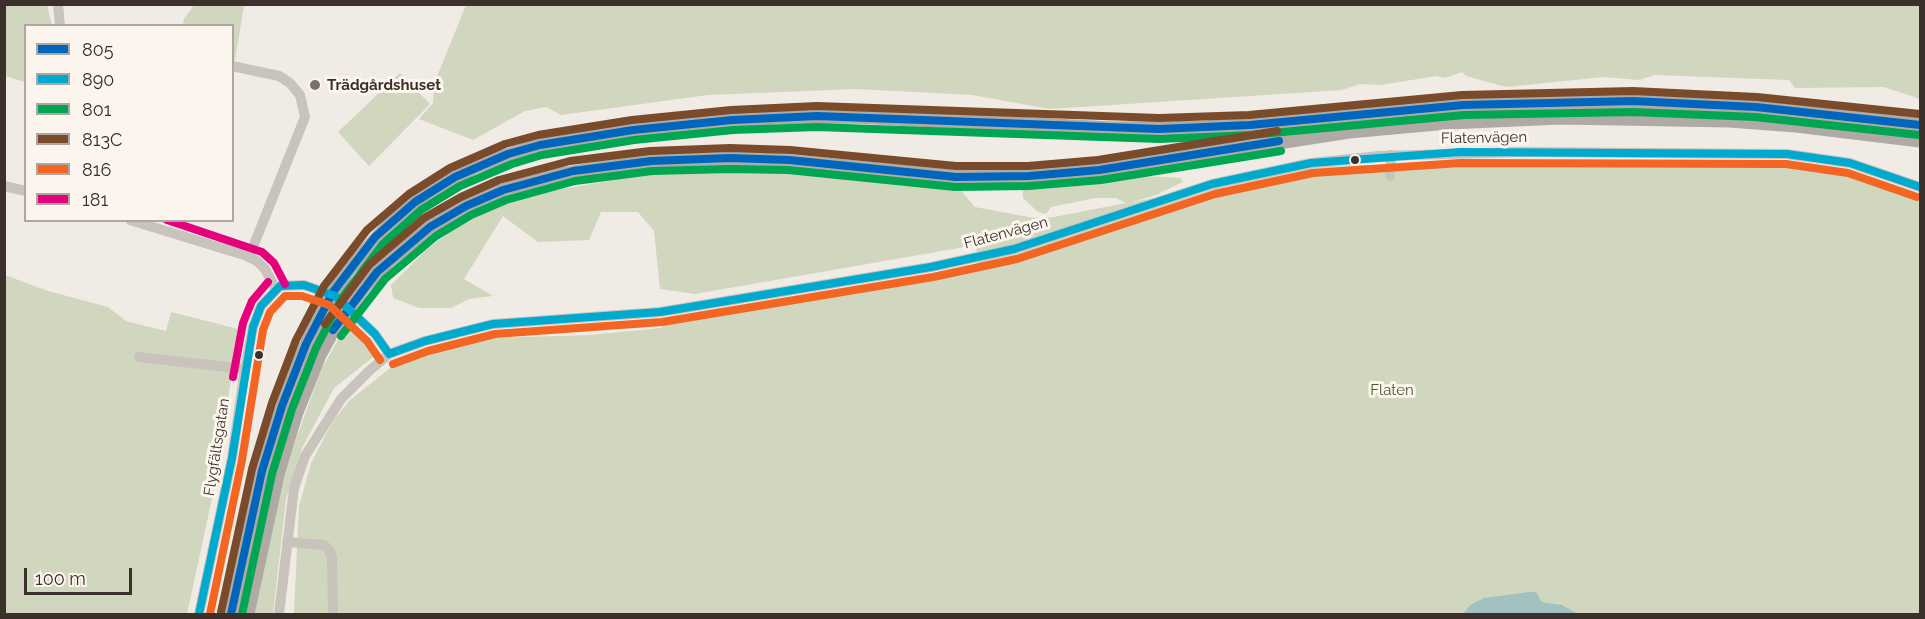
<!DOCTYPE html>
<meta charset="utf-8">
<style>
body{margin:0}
#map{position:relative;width:1925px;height:619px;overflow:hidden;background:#f0ebe5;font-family:Raleway,sans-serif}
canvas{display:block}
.frame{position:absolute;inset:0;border:6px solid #3b302b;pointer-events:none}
.legend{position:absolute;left:24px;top:24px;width:210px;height:198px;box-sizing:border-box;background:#fbf5ee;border:2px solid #aea6a0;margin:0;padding:8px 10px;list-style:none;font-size:18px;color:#3b302b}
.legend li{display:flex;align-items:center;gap:12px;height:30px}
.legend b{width:30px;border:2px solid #aea6a0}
.scale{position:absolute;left:24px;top:568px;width:108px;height:27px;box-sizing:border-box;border:3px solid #3b302b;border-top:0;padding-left:8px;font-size:18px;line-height:21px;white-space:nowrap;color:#3b302b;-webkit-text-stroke:4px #fbf5ee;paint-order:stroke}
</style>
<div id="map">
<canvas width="1925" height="619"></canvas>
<div class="frame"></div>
<ul class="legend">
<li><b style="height:8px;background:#0065bd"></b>805</li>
<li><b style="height:8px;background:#00a9ce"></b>890</li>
<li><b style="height:8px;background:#00a651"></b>801</li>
<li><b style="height:8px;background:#7a4b2a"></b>813C</li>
<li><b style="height:8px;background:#f26522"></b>816</li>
<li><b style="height:8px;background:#e5007d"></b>181</li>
</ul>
<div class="scale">100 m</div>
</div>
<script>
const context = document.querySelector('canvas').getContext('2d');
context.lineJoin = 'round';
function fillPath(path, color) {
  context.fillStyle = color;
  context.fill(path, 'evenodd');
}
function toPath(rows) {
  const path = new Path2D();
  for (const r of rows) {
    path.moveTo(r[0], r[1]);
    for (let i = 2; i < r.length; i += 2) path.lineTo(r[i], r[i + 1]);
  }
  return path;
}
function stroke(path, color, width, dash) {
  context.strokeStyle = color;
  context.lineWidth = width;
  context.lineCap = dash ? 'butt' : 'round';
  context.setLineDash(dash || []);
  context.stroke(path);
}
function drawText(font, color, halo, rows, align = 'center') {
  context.font = font + ' Raleway,sans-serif';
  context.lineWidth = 6;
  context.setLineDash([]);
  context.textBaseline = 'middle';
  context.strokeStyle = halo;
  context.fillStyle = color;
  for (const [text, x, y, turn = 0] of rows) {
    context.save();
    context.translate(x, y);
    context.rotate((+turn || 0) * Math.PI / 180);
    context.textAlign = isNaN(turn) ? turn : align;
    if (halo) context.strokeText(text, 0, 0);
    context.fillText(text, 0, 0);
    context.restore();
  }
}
fillPath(toPath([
 [5,4,47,5,52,25,26,26,25,82,5,76],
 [194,5,244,5,235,60,233,59,232,26,183,25,184,19],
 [466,5,1920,5,1920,99,1884,87,1795,88,1789,80,1655,75,1639,80,1604,77,1506,87,1466,76,1462,72,1445,78,1437,76,1380,85,1360,84,1342,90,1050,109,972,95,856,89,708,95,561,115,546,107,525,111,473,140,419,119,433,103,434,84],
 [400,73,430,104,369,166,338,132],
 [1415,164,1791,167,1851,172,1920,199,1920,614,294,614,299,506,311,463,333,421,350,400,389,369,449,345,490,338,590,335,661,328,665,323,855,294,978,271,976,245,695,294,660,289,654,231,638,212,601,212,589,240,538,242,503,216,464,279,493,296,469,299,451,308,419,308,393,298,391,285,426,250,457,226,510,198,626,178,737,165,958,187,975,207,1034,218,1054,217,1126,203,1116,198,1095,198,1051,207,1046,214,1038,212,1023,198,1023,189,1144,176,1181,178,1183,182,1156,195,1129,203,1320,166],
 [5,275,48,291,108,307,126,321,166,331,171,312,238,329,218,471,187,614,5,614],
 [350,319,373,342,376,355,334,388,302,448,286,499,273,614,254,614,280,492,295,442,321,370]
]), '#d1d6bf');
fillPath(toPath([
 [1529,592,1536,592,1541,601,1545,603,1562,605,1578,614,1463,614,1470,605,1484,598]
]), '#a1c2c1');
stroke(toPath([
 [58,4,60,26],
 [232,66,279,76,290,83,300,95,305,117,249,257],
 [1390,176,1391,155],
 [4,186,26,191],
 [130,220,244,255,257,261,265,269,276,289],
 [139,357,245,369],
 [287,542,324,545,329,550,332,557,333,614],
 [199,614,232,458,245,369,253,327,261,306,280,286,304,285,335,296,375,334,389,354],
 [279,614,294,488,305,456,341,399,369,371,389,354,425,341,493,324,660,312,931,267,1014,249,1212,184,1311,163,1379,156,1520,152,1787,154,1850,163,1920,187]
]), '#c9c3be', 10);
stroke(toPath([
 [347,271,395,219,436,188,474,167,540,145,602,134,687,124,777,117,856,116,1113,129,1206,128,1463,105,1633,101,1756,107,1920,125],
 [365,285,388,261,430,227,484,197,547,177,651,161,759,159,956,177,1029,176,1099,170,1349,131,1448,122,1561,117,1729,120,1796,125,1920,140],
 [231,614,262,471,294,373,321,314],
 [247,614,277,475,295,415,319,355,336,324]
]), '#afaaa4', 15);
stroke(toPath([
 [321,314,347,271],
 [336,324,365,285]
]), '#afaaa4', 15);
stroke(toPath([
 [333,330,377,272,430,227,466,206,503,190,573,171,651,161,730,158,789,160,956,177,1029,176,1099,170,1279,141],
 [231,614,262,471,282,406,306,344,333,292,375,237,415,202,455,177,508,154,540,145,633,130,732,120,817,116,1159,129,1250,125,1463,105,1633,101,1756,107,1920,125]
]), '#0065bd', 8);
stroke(toPath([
 [389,354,425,341,493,324,660,312,931,267,1014,249,1212,184,1311,163,1460,152,1787,154,1850,163,1920,187],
 [199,614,232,458,253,327,261,306,280,286,304,285,335,296,375,334,389,354]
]), '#00a9ce', 8);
stroke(toPath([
 [341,336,385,279,436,236,471,215,506,200,575,181,652,171,730,169,788,170,955,187,1029,186,1101,180,1281,151],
 [242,614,272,474,292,409,316,348,342,298,383,244,421,210,460,186,512,164,542,155,634,140,733,130,817,127,1159,139,1251,135,1464,115,1633,112,1755,117,1919,135]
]), '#00a651', 8);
stroke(toPath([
 [325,324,369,265,424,218,461,197,499,180,570,161,650,151,730,148,790,150,956,166,1028,166,1098,160,1277,131],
 [221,612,252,469,272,403,296,340,324,286,367,230,409,194,450,168,505,144,538,135,632,120,731,110,817,106,1159,118,1249,115,1462,95,1633,91,1757,97,1920,114]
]), '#7a4b2a', 8);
stroke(toPath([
 [393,364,428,351,495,334,662,322,933,277,1017,259,1215,194,1313,173,1460,163,1786,164,1848,173,1917,197],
 [210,614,242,460,263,330,270,312,285,296,302,296,329,305,367,341,380,360]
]), '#f26522', 8);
stroke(toPath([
 [167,220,262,252,274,263,285,284],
 [233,377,243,323,252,301,268,282]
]), '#e5007d', 8);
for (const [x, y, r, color] of [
 [315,85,6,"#7a716c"],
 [1355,160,5,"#3b302b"],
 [259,355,5,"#3b302b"]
]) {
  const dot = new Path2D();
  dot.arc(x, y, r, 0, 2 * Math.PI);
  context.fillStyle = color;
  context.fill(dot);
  stroke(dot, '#fbf5ee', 2);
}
drawText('bold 15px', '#3b302b', '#fbf5ee', [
 ["Trädgårdshuset",327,85]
], 'left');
drawText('15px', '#3b302b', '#fbf5ee', [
 ["Flatenvägen",1484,138,-1],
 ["Flatenvägen",1006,233,-15],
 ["Flygfältsgatan",217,447,-81]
]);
drawText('15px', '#4a5a2e', '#fbf5ee', [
 ["Flaten",1392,390]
]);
</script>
